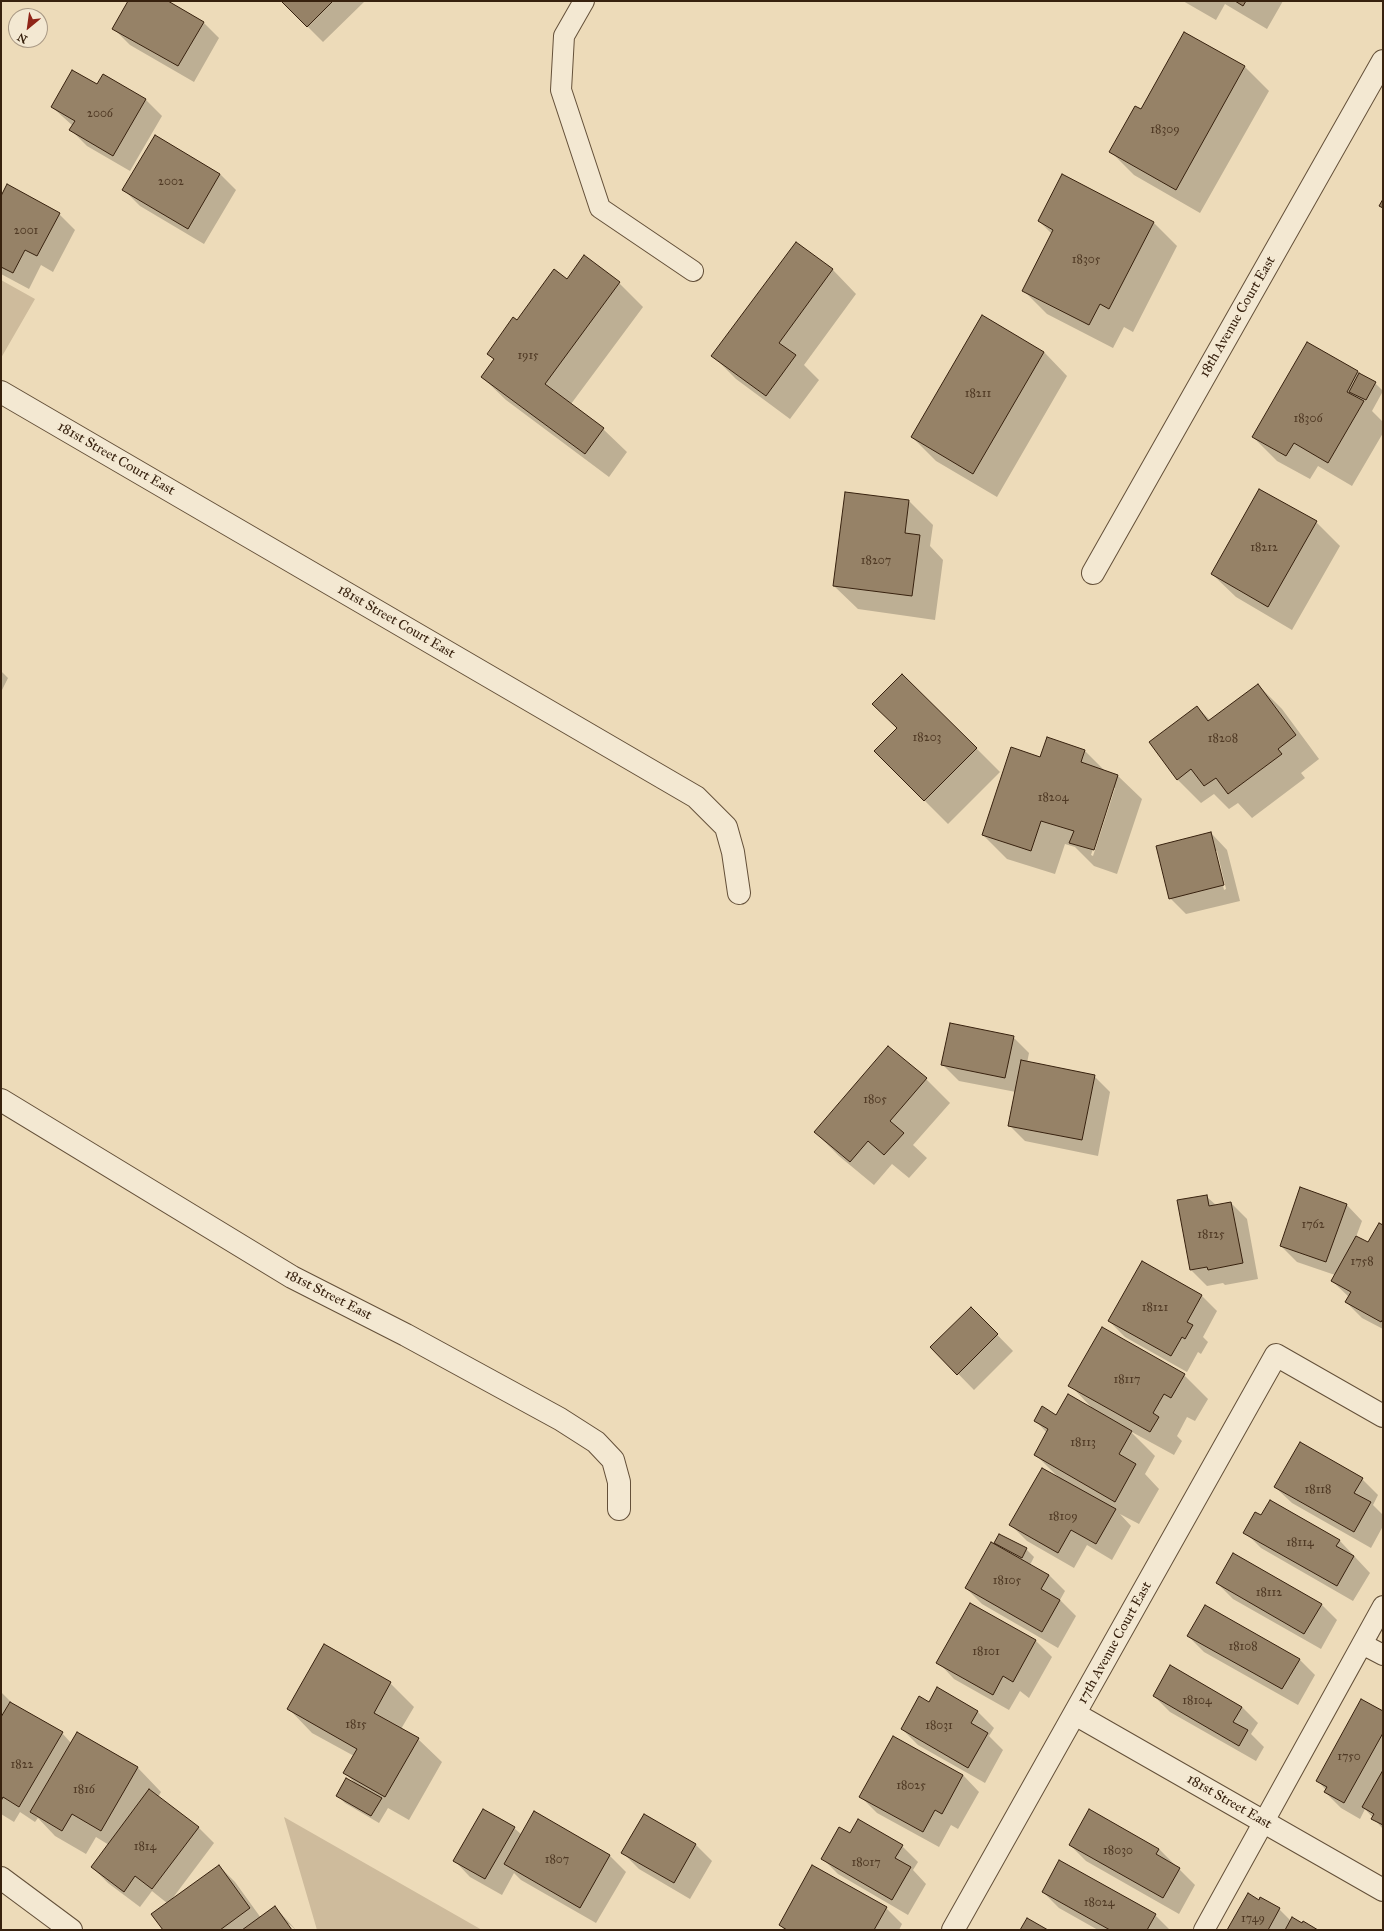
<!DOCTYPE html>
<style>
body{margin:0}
#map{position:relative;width:1384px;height:1931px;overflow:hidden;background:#eddbb9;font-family:"IM FELL Great Primer",serif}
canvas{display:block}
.frame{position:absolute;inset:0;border:2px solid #37210e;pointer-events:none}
.north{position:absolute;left:8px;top:8px;width:40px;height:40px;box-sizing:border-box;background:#f3e8d2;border:1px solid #a89884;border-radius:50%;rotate:209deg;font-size:11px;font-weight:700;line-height:16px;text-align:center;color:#37210e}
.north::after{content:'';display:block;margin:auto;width:14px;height:18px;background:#8f2418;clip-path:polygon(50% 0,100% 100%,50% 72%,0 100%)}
</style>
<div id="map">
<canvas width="1384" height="1931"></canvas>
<div class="frame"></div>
<div class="north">N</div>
</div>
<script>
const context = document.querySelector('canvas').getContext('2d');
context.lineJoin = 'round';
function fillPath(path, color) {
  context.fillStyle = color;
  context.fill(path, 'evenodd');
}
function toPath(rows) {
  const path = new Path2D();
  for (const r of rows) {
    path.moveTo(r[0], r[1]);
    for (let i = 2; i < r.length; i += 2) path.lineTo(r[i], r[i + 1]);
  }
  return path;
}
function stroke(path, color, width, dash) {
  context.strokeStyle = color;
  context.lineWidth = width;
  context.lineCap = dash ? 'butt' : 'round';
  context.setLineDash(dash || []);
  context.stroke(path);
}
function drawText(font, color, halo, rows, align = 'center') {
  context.font = font + ' "IM FELL Great Primer",serif';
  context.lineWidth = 4;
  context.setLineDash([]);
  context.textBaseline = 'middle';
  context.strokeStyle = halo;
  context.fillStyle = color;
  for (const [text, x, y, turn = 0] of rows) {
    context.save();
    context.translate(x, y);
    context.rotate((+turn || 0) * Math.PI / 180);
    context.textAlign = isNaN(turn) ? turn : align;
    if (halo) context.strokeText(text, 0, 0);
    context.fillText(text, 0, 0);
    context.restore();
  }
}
fillPath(toPath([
 [1,280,35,299,1,358],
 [284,1817,482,1930,317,1930]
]), '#cebb9c');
fillPath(toPath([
 [130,1,166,1,203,22,219,38,194,82,130,45,114,29],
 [282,1,365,1,323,42],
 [1183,1,1283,1,1267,29,1225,4,1216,20],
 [1185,33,1245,67,1269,91,1200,213,1134,175,1110,151,1141,110],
 [104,75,146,100,162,116,130,171,87,146,71,130,73,126,52,107,97,86],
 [155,137,220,174,236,190,204,244,140,206,124,190],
 [1,198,59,214,75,230,53,272,41,265,29,289,1,274],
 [1039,221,1153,222,1177,246,1133,332,1124,327,1113,348,1047,314,1023,290,1052,234],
 [796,243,833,270,856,294,804,365,819,380,790,419,736,379,713,356],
 [584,257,619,283,643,307,571,404,603,429,627,452,609,477,506,400,482,377,494,360,488,354,517,321,567,280],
 [1308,343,1358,372,1375,383,1383,391,1372,411,1383,422,1383,433,1352,486,1318,466,1310,479,1277,461,1253,437],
 [1044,352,1067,376,997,497,936,461,912,437],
 [846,493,909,501,933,525,930,546,943,560,935,620,858,609,834,586],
 [1316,522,1340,546,1292,630,1236,597,1212,574],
 [1,671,8,678,1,692],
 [1258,685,1282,709,1319,759,1301,773,1305,778,1252,818,1238,803,1229,809,1214,794,1201,803,1178,780,1150,743,1197,707,1210,720],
 [1048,738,1085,751,1105,771,1118,776,1142,799,1117,874,1094,866,1075,847,1065,844,1055,874,1007,859,983,835,1041,758],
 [1113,788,1115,788,1093,856,1091,855],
 [976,748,1000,772,948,824,875,751],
 [1211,833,1227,850,1240,901,1186,914,1170,898],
 [1215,851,1217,851,1226,889,1224,890],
 [1013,1037,1029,1053,1027,1063,1094,1076,1110,1092,1098,1156,1025,1141,1009,1125,1016,1092,959,1081,943,1065],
 [926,1079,950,1103,913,1145,927,1158,909,1178,892,1164,874,1185,839,1156,815,1132],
 [1206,1196,1217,1206,1231,1203,1247,1219,1258,1279,1225,1285,1223,1283,1207,1286,1191,1270,1179,1201],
 [1346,1204,1362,1221,1356,1237,1368,1244,1383,1226,1383,1329,1362,1318,1346,1302,1349,1297,1332,1281,1335,1275,1297,1262,1281,1246],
 [1201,1295,1217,1311,1203,1337,1208,1342,1201,1354,1198,1352,1187,1372,1125,1337,1109,1321],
 [971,1308,1013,1351,974,1390,932,1347],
 [1184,1375,1208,1399,1195,1421,1187,1417,1177,1436,1182,1441,1174,1455,1130,1431,1155,1456,1145,1474,1159,1489,1139,1524,1120,1514,1131,1526,1112,1560,1087,1545,1074,1568,1027,1541,1011,1525,1057,1476,1035,1454,1047,1433,1035,1420,1094,1410,1070,1385],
 [1362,1479,1378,1495,1373,1505,1383,1515,1383,1526,1371,1548,1292,1503,1275,1487],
 [1270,1501,1340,1541,1370,1573,1353,1601,1261,1548,1245,1532,1261,1517],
 [995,1543,1026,1549,1034,1557,1030,1565,1049,1575,1065,1591,1060,1600,1076,1616,1058,1648,982,1604,966,1588,998,1546],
 [1217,1583,1321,1604,1337,1620,1321,1649,1233,1599],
 [970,1604,1036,1641,1052,1657,1029,1698,1020,1691,1009,1710,954,1679,938,1662],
 [1188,1636,1299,1659,1315,1675,1298,1705,1204,1652],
 [390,1683,414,1707,401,1729,418,1739,442,1762,409,1820,388,1808,379,1823,345,1803,337,1795,354,1782,345,1773,354,1756,312,1733,289,1709],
 [937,1689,978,1712,994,1728,989,1736,1003,1750,985,1783,918,1745,902,1729,929,1703],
 [1,1692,14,1705,62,1733,71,1743,77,1733,138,1768,161,1792,158,1797,198,1827,214,1843,172,1899,219,1866,235,1882,261,1918,275,1907,296,1930,289,1924,287,1924,291,1930,164,1930,167,1903,152,1891,140,1907,108,1883,92,1867,109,1845,96,1837,86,1854,55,1836,38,1818,35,1822,20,1812,14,1822,1,1814],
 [1154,1696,1242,1707,1258,1723,1251,1734,1264,1747,1256,1761,1170,1712],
 [1383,1712,1383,1829,1365,1809,1360,1819,1341,1808,1325,1792,1326,1790,1317,1780],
 [894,1737,963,1775,979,1792,958,1829,951,1825,939,1847,877,1813,861,1797],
 [644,1815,696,1845,712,1861,690,1899,639,1869,623,1853],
 [514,1828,522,1835,610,1856,626,1872,596,1923,521,1880,514,1873,502,1895,470,1877,454,1860],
 [850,1834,902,1846,918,1862,913,1870,926,1884,908,1915,838,1874,822,1858],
 [1070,1845,1159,1849,1195,1885,1179,1914,1086,1861],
 [1043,1892,1155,1915,1170,1930,1098,1930,1059,1908],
 [1259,1901,1279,1909,1291,1921,1316,1930,1229,1930],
 [886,1908,902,1924,899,1930,785,1930,780,1925]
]), '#0003');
const building = toPath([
 [128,1,168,1,204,22,178,66,112,29,128,1],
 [281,1,333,1,307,27,281,1],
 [1235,1,1246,1,1243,6,1235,1],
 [1184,32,1245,66,1176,190,1109,152,1135,106,1141,109,1184,32],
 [72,70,97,84,103,74,146,99,113,156,69,130,75,121,51,107,72,70],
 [155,135,220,174,188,229,122,190,155,135],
 [1062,174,1154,222,1109,309,1100,304,1089,325,1022,291,1053,230,1038,221,1062,174],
 [7,184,60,213,37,256,25,250,13,273,1,267,1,196,7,184],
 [1383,199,1383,208,1379,206,1383,199],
 [796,242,833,269,779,343,796,355,766,396,711,356,796,242],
 [584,255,620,282,545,384,604,428,585,454,481,377,494,359,487,354,513,317,517,320,554,269,567,279,584,255],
 [982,315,1044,352,973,474,911,437,982,315],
 [1307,342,1358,371,1347,392,1364,401,1328,463,1294,443,1286,456,1252,437,1307,342],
 [1359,373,1376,382,1366,400,1349,392,1359,373],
 [1259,489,1317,521,1268,607,1211,574,1259,489],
 [845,492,909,500,905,533,920,535,912,596,833,586,845,492],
 [902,674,977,748,924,801,874,751,897,728,872,704,902,674],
 [1258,684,1296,735,1278,749,1282,754,1228,794,1216,778,1204,786,1191,769,1177,780,1149,742,1197,706,1208,721,1258,684],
 [1047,737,1085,750,1081,762,1118,775,1094,850,1069,843,1074,831,1041,821,1031,851,982,835,1011,747,1040,757,1047,737],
 [1211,832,1224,885,1169,899,1156,846,1211,832],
 [950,1023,1014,1036,1005,1078,941,1065,950,1023],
 [888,1046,927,1078,890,1121,904,1133,884,1155,868,1141,850,1162,814,1132,888,1046],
 [1021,1060,1095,1075,1082,1140,1008,1126,1021,1060],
 [1300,1187,1347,1204,1326,1262,1280,1246,1300,1187],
 [1207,1195,1209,1206,1231,1202,1243,1263,1208,1270,1207,1267,1190,1270,1177,1200,1207,1195],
 [1379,1223,1383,1225,1383,1319,1381,1322,1345,1302,1351,1292,1331,1281,1356,1236,1368,1242,1379,1223],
 [1142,1261,1202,1295,1187,1322,1193,1325,1185,1339,1182,1337,1171,1356,1108,1321,1142,1261],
 [971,1307,998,1334,957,1375,930,1347,971,1307],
 [1102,1327,1185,1374,1171,1398,1164,1394,1153,1413,1159,1417,1150,1432,1068,1386,1102,1327],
 [1068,1394,1132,1431,1119,1454,1136,1464,1115,1502,1034,1455,1048,1429,1034,1421,1042,1406,1056,1415,1068,1394],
 [1300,1442,1363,1478,1354,1493,1371,1502,1354,1532,1274,1487,1300,1442],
 [1042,1468,1116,1509,1096,1544,1071,1530,1058,1553,1009,1525,1042,1468],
 [1270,1500,1340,1540,1336,1546,1354,1556,1337,1586,1243,1533,1255,1512,1261,1515,1270,1500],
 [999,1534,1027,1548,1022,1558,994,1543,999,1534],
 [991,1542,1049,1575,1041,1589,1060,1600,1042,1632,965,1588,991,1542],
 [1233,1553,1322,1604,1304,1634,1216,1583,1233,1553],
 [970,1603,1036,1640,1013,1682,1003,1676,993,1695,936,1663,970,1603],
 [1205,1605,1300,1659,1282,1689,1187,1636,1205,1605],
 [324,1644,391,1682,374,1713,419,1738,385,1797,343,1773,357,1749,287,1709,324,1644],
 [1170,1665,1242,1707,1233,1722,1248,1730,1239,1746,1153,1696,1170,1665],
 [937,1687,978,1711,971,1723,988,1733,968,1768,901,1729,919,1696,929,1702,937,1687],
 [1361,1699,1383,1711,1383,1733,1344,1803,1324,1792,1327,1787,1316,1781,1361,1699],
 [10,1702,63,1732,19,1807,3,1797,1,1801,1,1717,10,1702],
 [77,1732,138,1767,101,1831,72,1814,62,1831,30,1812,77,1732],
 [893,1736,963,1775,942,1814,935,1810,923,1832,859,1797,893,1736],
 [1383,1770,1383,1825,1371,1819,1374,1814,1362,1807,1383,1770],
 [346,1778,382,1798,371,1816,336,1796,346,1778],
 [149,1789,199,1827,152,1889,135,1876,124,1892,91,1867,149,1789],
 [483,1809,515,1827,485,1879,453,1861,483,1809],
 [1089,1809,1159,1849,1156,1854,1180,1868,1163,1898,1069,1845,1089,1809],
 [534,1811,610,1855,580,1908,504,1864,534,1811],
 [644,1814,696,1844,674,1883,621,1853,644,1814],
 [858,1819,903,1845,895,1858,911,1867,892,1900,821,1859,839,1827,850,1833,858,1819],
 [1059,1860,1156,1914,1147,1930,1110,1930,1042,1892,1059,1860],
 [219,1865,250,1908,220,1930,163,1930,151,1914,219,1865],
 [812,1865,887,1907,874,1930,787,1930,779,1925,812,1865],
 [1248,1893,1259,1900,1260,1897,1280,1908,1268,1930,1227,1930,1248,1893],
 [275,1906,292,1930,242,1930,275,1906],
 [1292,1917,1302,1923,1303,1921,1318,1930,1285,1930,1292,1917],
 [1027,1918,1048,1930,1020,1930,1027,1918]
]);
fillPath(building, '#968267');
stroke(building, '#37210e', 1);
const service = toPath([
 [584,1,564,36,561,90,600,208,693,271],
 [1362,1644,1383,1655],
 [1204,1930,1383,1606]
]);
const minor = toPath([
 [1,392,696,797,726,827,733,852,739,893],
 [1093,573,1383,61],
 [1,1100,292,1277,406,1335,560,1419,596,1442,613,1460,619,1482,619,1509],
 [1075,1714,1383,1890],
 [1,1878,71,1930],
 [953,1930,1276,1355,1383,1416]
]);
stroke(service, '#645039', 22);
stroke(minor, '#645039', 24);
stroke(service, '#f3e8d2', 20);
stroke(minor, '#f3e8d2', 22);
drawText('12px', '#4f3924', null, [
 ["2006",100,114],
 ["18309",1165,130],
 ["2002",171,182],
 ["2001",26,231],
 ["18305",1086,260],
 ["1915",528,356],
 ["18211",978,394],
 ["18306",1308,419],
 ["18212",1264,548],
 ["18207",876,561],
 ["18203",927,738],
 ["18208",1223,739],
 ["18204",1053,798],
 ["1805",875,1100],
 ["1762",1313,1225],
 ["18125",1211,1235],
 ["1758",1362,1262],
 ["18121",1155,1308],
 ["18117",1127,1380],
 ["18113",1083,1443],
 ["18118",1318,1490],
 ["18109",1063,1517],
 ["18114",1300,1543],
 ["18105",1007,1581],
 ["18112",1269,1593],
 ["18108",1243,1647],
 ["18101",986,1652],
 ["18104",1197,1701],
 ["1815",356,1725],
 ["18031",939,1726],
 ["1750",1349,1757],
 ["1822",22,1765],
 ["18025",911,1786],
 ["1816",84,1790],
 ["1814",145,1847],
 ["18030",1118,1851],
 ["1807",557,1860],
 ["18017",866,1863],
 ["18024",1099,1903],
 ["1749",1253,1919]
]);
drawText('14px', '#37210e', '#f3e8d2', [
 ["18th Avenue Court East",1238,317,-60],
 ["181st Street Court East",116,459,30],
 ["181st Street Court East",396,622,30],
 ["181st Street East",328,1295,27],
 ["17th Avenue Court East",1115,1643,-61],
 ["181st Street East",1229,1802,30]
]);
</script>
